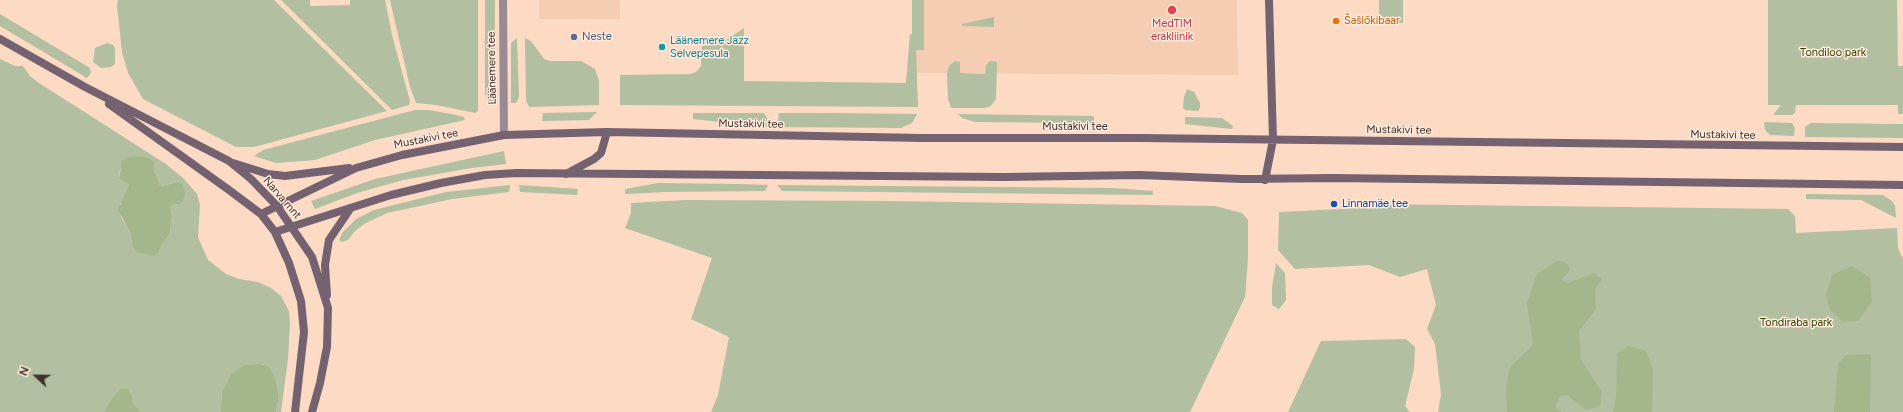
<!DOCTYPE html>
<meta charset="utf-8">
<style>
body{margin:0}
#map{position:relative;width:1903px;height:412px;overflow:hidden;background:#fcdac4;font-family:Figtree,sans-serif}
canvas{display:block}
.north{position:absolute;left:16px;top:356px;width:40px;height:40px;-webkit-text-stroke:3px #ffeadd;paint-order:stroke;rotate:292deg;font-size:11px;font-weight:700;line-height:16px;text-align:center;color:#3f322a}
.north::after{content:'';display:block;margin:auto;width:14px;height:18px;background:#3f322a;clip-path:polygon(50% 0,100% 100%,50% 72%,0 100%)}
</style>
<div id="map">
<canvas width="1903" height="412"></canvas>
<div class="north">N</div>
</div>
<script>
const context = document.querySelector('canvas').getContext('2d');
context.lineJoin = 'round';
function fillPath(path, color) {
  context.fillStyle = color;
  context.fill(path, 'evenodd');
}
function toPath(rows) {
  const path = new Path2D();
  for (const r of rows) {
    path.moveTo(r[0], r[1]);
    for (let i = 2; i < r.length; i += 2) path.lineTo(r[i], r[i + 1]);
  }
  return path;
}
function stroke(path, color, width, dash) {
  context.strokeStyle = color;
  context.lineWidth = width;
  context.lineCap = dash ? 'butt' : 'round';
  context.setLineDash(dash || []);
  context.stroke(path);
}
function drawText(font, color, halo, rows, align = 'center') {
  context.font = font + ' Figtree,sans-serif';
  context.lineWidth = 3;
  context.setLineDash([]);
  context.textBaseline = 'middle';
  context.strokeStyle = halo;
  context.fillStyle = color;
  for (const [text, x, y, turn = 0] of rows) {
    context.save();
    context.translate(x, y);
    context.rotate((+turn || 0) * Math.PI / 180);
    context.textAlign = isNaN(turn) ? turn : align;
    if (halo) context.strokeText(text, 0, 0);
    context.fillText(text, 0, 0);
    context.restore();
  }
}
fillPath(toPath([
 [539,0,620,0,620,19,539,19],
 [912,0,1237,0,1238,75,912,73]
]), '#f4cdb2');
fillPath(toPath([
 [118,0,274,0,387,111,254,147,236,147,143,99,128,73,122,52,117,6],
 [281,0,310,0,310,6,350,5,350,0,385,0,393,39,410,101,409,105,392,110],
 [390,0,478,0,478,111,475,113,436,105,416,103,410,87],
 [485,0,495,0,494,104,489,102,485,94],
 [912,0,924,0,924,50,916,50,918,107,620,105,620,75,690,74,696,72,701,66,702,46,723,42,744,28,744,81,906,83,910,34,912,34],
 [1379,0,1403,0,1403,23,1379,23],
 [1768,0,1897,0,1898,66,1903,66,1903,114,1898,114,1898,105,1796,105,1795,113,1792,115,1773,115,1781,105,1768,105],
 [0,14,90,68,91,73,87,78,0,26],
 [994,17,994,27,962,26,962,24],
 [517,38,519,97,516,103,511,103,511,43],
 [525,38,531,41,544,59,550,61,581,61,595,69,599,81,599,105,529,107,526,100],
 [107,43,113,45,115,48,115,64,111,67,101,68,93,62,95,48],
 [0,59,15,66,23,66,30,76,39,83,166,164,184,179,197,194,200,205,198,237,208,260,226,274,239,279,258,282,271,288,281,296,289,311,290,324,288,359,281,412,276,412,279,395,269,366,260,364,222,394,220,412,0,412],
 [143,156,149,158,153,162,154,172,158,177,159,184,162,186,177,182,179,204,172,205,170,208,172,215,170,234,162,244,159,252,132,245,131,234,121,217,120,204,125,198,129,185,119,179,120,169],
 [955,61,960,62,960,73,985,74,986,65,990,61,997,62,996,99,991,106,985,108,951,108,948,99,947,74,949,66],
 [1187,89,1194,92,1200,103,1200,108,1198,111,1185,110,1183,108,1184,97],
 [415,110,429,110,456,115,464,117,465,120,375,140,315,160,276,163,254,156,263,150],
 [597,112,589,120,542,121,543,113],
 [693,113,764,113,767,118,767,127,693,119],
 [779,113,833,113,917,114,912,123,901,128,777,127],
 [958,114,1092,116,1094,117,1094,123,975,122,962,118],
 [1185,117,1222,118,1233,126,1232,129,1185,124],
 [1764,122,1792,123,1795,128,1794,136,1770,135,1765,130],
 [1811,123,1903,124,1903,138,1805,137,1805,127],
 [504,151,506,164,472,168,403,180,357,193,315,209,311,201,375,179],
 [658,183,737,184,768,185,765,191,667,192,625,194,625,189],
 [510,185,509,192,452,199,387,213,364,224,355,231,348,240,342,242,339,240,343,232,356,219,374,210,446,192],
 [519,185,578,189,577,195,520,192],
 [777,185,1113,188,1153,191,1153,195,782,191],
 [1806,194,1883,195,1892,201,1895,206,1896,218,1861,200,1806,199],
 [687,200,890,201,1215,206,1242,213,1248,220,1248,258,1245,297,1190,412,711,412,718,395,729,337,691,319,712,258,625,228,631,213,631,203],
 [1373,204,1788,209,1795,216,1796,233,1897,228,1898,248,1903,259,1903,412,1438,412,1441,394,1435,344,1427,329,1436,305,1427,269,1400,277,1369,265,1295,269,1278,250,1279,212,1343,209],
 [1276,263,1285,273,1286,300,1279,309,1272,305,1272,287],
 [1406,339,1415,347,1414,369,1405,406,1410,412,1288,412,1321,341]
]), '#b2bfa1');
fillPath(toPath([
 [143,156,149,158,154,162,154,172,158,177,159,184,162,186,177,182,182,184,185,193,183,201,180,204,172,205,170,208,172,215,170,234,162,244,159,252,154,256,136,252,132,245,131,234,118,210,129,185,119,179,122,161,128,157],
 [1557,261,1567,263,1570,270,1561,280,1568,283,1594,273,1602,279,1595,289,1596,309,1579,331,1581,360,1602,392,1600,406,1586,410,1567,395,1560,396,1555,407,1562,412,1507,412,1506,388,1510,367,1533,345,1527,303,1537,274],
 [1852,266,1870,278,1872,302,1858,321,1843,322,1830,310,1826,295,1832,275],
 [1628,346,1646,351,1653,370,1652,412,1613,412,1616,397,1617,354],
 [1871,354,1870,412,1834,412,1838,364,1846,355],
 [260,364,269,366,275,380,279,395,276,412,220,412,222,394,231,374,243,366],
 [121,389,128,389,132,397,133,404,141,412,104,412,114,396]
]), '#a3b68c');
stroke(toPath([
 [503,0,504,135]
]), '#988b95', 8);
stroke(toPath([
 [0,39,85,87,229,161,251,179,277,206,312,257,328,308,327,347,320,383,312,412],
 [109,104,229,190,261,214,275,232,289,263,301,301,304,332,295,412],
 [233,163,268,174,285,176,349,168],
 [566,174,594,159,601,153,607,132],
 [1265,180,1273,140,1269,0],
 [261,214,356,168,402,155,504,135,607,132,922,138,1140,138,1903,147],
 [275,232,391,195,441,183,485,175,516,173,1004,177,1140,175,1241,179,1333,178,1903,185],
 [327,295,325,265,329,240,350,209]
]), '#756271', 8);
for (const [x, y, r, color] of [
 [1172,10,5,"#e0444e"],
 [1336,21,4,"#e8710a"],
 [574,37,4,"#5c6f8a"],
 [662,47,4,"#0f9aa8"],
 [1334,204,4,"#1a4fb4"]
]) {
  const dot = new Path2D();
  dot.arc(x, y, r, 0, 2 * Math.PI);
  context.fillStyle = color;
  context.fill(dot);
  stroke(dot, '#ffeadd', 1.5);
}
drawText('11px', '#c56008', '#ffeadd', [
 ["Šašlõkibaar",1344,21]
], 'left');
drawText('11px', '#be3a42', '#ffeadd', [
 ["MedTIM",1172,24],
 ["erakliinik",1172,37]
]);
drawText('11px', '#4e5e75', '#ffeadd', [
 ["Neste",582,37]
], 'left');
drawText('11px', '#0d838f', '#ffeadd', [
 ["Läänemere Jazz",670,41],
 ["Selvepesula",670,54]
], 'left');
drawText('11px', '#324704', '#ffeadd', [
 ["Tondiloo park",1833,53],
 ["Tondiraba park",1796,323]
]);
drawText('11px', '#3f322a', '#ffeadd', [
 ["Läänemere tee",492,68,-91],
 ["Mustakivi tee",751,124,1],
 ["Mustakivi tee",1075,127],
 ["Mustakivi tee",1399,130,1],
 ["Mustakivi tee",1723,135,1],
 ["Mustakivi tee",426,139,-11],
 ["Narva mnt",282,198,49]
]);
drawText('11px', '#164399', '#ffeadd', [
 ["Linnamäe tee",1342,204]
], 'left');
</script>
